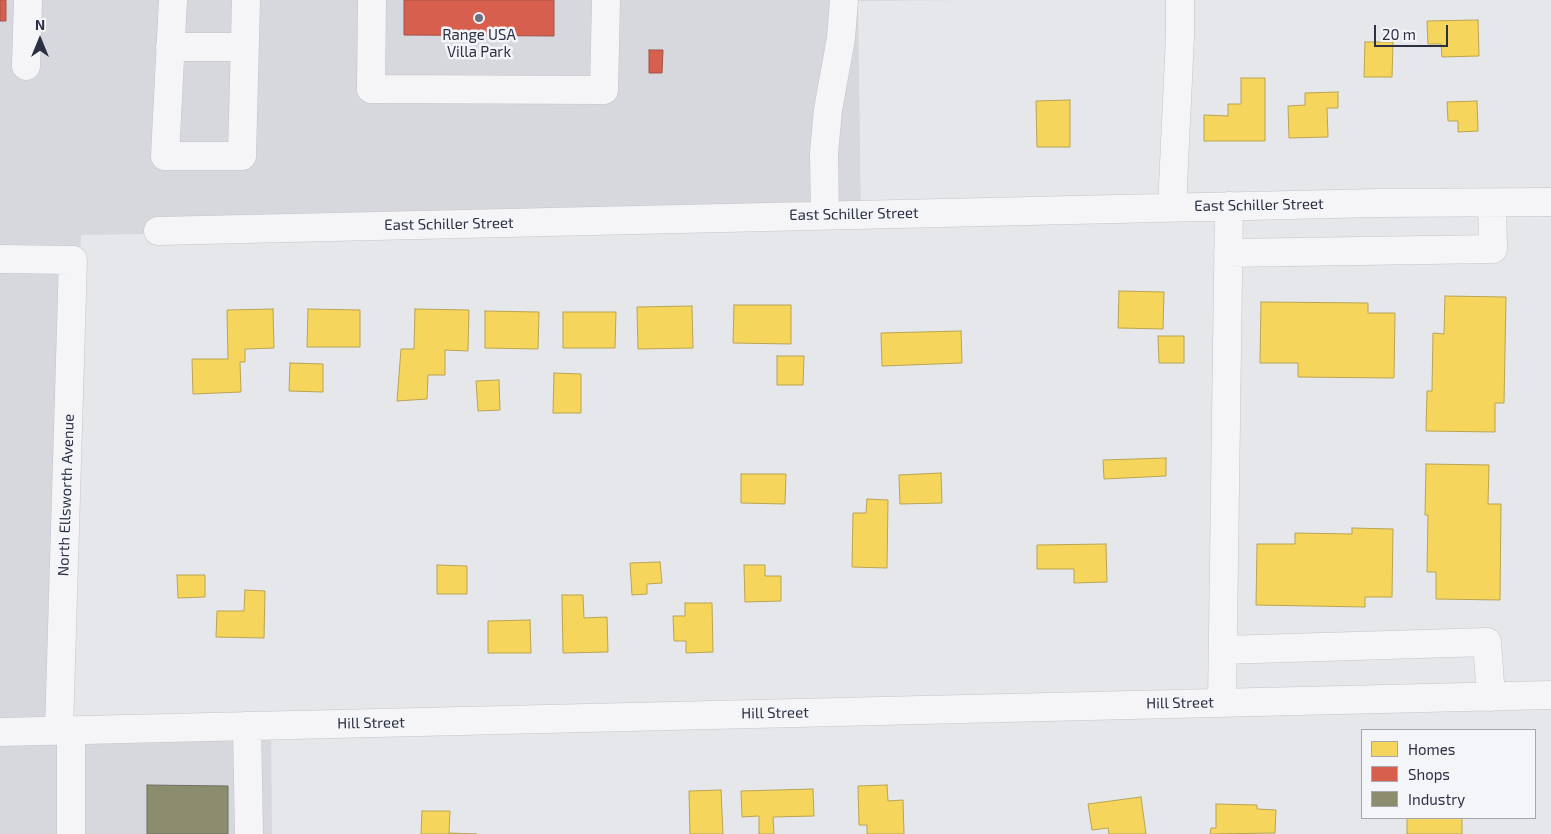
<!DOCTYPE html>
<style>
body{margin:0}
#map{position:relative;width:1551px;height:834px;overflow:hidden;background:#e5e7ea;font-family:"Exo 2",sans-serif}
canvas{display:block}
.legend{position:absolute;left:1361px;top:729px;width:175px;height:90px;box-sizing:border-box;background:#f4f5f9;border:1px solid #a4a6b0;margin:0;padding:6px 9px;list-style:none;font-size:15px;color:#2c3043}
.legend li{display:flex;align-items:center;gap:10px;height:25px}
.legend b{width:25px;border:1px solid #a4a6b0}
.north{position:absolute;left:15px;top:15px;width:50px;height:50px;-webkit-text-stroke:4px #f4f5f9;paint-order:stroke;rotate:0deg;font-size:14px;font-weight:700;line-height:20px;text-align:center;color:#2c3043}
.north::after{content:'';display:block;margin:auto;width:18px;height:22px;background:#2c3043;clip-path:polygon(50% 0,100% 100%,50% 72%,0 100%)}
.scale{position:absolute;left:1374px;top:25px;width:74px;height:22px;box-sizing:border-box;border:2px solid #2c3043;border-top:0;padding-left:6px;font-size:15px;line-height:18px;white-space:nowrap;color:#2c3043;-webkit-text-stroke:4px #f4f5f9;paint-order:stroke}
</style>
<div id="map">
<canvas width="1551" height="834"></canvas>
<ul class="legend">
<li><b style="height:14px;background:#f6d55c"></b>Homes</li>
<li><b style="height:14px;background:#d6604d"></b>Shops</li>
<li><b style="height:14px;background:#8c8c6e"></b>Industry</li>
</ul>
<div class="north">N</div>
<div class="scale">20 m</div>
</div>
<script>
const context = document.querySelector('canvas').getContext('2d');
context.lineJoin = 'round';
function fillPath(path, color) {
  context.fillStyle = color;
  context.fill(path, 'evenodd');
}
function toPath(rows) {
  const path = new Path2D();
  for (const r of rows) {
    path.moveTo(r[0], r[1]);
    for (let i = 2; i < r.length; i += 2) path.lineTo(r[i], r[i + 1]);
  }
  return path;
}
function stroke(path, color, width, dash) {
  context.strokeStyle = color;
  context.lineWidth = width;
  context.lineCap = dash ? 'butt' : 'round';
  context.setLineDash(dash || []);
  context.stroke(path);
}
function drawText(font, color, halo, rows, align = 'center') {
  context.font = font + ' "Exo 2",sans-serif';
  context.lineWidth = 5;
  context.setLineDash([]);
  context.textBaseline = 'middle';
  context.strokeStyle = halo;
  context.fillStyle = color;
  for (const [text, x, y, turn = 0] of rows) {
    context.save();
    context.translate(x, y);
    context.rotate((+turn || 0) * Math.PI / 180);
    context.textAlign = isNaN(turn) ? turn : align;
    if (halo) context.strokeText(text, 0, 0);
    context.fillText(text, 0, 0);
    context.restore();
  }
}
fillPath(toPath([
 [0,0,968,0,858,1,861,223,81,235,53,739,271,734,272,834,0,834]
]), '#d6d8de');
const homes = toPath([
 [1478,20,1479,56,1442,57,1441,44,1428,44,1427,21,1478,20],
 [1365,42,1393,42,1392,77,1364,77,1365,42],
 [1241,78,1265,78,1265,141,1204,141,1204,115,1228,116,1228,104,1241,104,1241,78],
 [1338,92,1338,108,1327,108,1328,137,1289,138,1288,106,1305,105,1305,93,1338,92],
 [1070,100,1070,147,1037,147,1036,101,1070,100],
 [1477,101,1478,131,1458,132,1458,121,1448,121,1447,102,1477,101],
 [1119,291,1164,292,1163,329,1118,328,1119,291],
 [1445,296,1506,297,1504,403,1495,403,1495,432,1426,431,1427,391,1432,391,1433,333,1444,334,1445,296],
 [1261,302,1368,303,1368,313,1395,313,1394,378,1298,377,1298,363,1260,363,1261,302],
 [734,305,791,305,791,344,733,343,734,305],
 [692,306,693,348,638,349,637,307,692,306],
 [273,309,274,348,245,349,245,362,240,362,241,392,193,394,192,359,228,359,227,310,273,309],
 [308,309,360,310,360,347,307,347,308,309],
 [415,309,469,310,468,351,445,350,445,375,428,375,427,399,397,401,401,349,414,349,415,309],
 [485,311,539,312,538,349,485,348,485,311],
 [563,312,616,312,615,348,563,348,563,312],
 [961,331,962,363,882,366,881,333,961,331],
 [1158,336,1184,336,1184,363,1159,363,1158,336],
 [777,356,804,356,803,385,777,385,777,356],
 [290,363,323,364,323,392,289,391,290,363],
 [554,373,581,374,581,413,553,413,554,373],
 [499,380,500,410,478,411,476,381,499,380],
 [1166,458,1166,476,1104,479,1103,460,1166,458],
 [1426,464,1489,465,1488,504,1501,504,1500,600,1436,599,1436,572,1427,572,1428,515,1425,515,1426,464],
 [941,473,942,503,900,504,899,475,941,473],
 [741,474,786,474,785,504,741,503,741,474],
 [867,499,888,500,887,568,852,567,853,513,866,513,867,499],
 [1352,528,1393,529,1392,597,1365,597,1365,607,1256,605,1257,544,1295,544,1295,533,1352,534,1352,528],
 [1106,544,1107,582,1074,583,1074,569,1037,569,1037,545,1106,544],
 [660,562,662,583,647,584,647,594,632,595,630,563,660,562],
 [437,565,467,566,467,594,437,594,437,565],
 [744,565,765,565,765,576,781,576,781,601,745,602,744,565],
 [177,575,205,575,205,597,178,598,177,575],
 [245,590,265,591,264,638,216,637,217,611,244,611,245,590],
 [562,595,583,595,584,618,607,617,608,652,563,653,562,595],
 [685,603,712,603,713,652,686,653,686,641,674,641,673,616,685,616,685,603],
 [530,620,531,653,488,653,488,621,530,620],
 [887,785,888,801,903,800,904,834,867,834,867,825,859,825,858,786,887,785],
 [813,789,814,816,773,817,774,834,759,834,759,816,742,817,741,791,813,789],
 [721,790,723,834,690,834,689,791,721,790],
 [1141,797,1146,834,1109,834,1108,828,1092,830,1088,804,1141,797],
 [1216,804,1257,805,1257,809,1276,810,1275,833,1210,834,1211,828,1216,828,1216,804],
 [422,811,450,811,449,833,477,834,421,834,422,811],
 [1407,818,1462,818,1462,834,1407,834,1407,818]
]);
fillPath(homes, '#f6d55c');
stroke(homes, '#b9a454', 1);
const shops = toPath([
 [0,0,6,0,6,21,0,21,0,0],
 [404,0,554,0,554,36,404,35,404,0],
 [649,50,663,50,662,73,649,73,649,50]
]);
fillPath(shops, '#d6604d');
stroke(shops, '#a3524a', 1);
const industry = toPath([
 [147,785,228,786,228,834,147,834,147,785]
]);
fillPath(industry, '#8c8c6e');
stroke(industry, '#6f7061', 1);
const minor = toPath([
 [173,0,165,156,242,156,246,0],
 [372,0,371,89,604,90,606,0],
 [170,47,244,47],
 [26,66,28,0],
 [1172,207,1180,36,1180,0],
 [825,215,824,153,828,110,841,38,844,0],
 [158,231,1378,203,1551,202],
 [1228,253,1493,249,1492,203],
 [0,259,73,260,59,730],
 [1223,650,1487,642,1491,697],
 [1222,702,1229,206],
 [247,726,249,834],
 [0,732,1551,695],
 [71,834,71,730]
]);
stroke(minor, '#c2c4c7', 29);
stroke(minor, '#f5f5f7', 28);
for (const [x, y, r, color] of [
 [479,18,5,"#6d707d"]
]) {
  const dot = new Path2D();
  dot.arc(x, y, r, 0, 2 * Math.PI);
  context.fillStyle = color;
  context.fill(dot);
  stroke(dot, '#f4f5f9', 2);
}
drawText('15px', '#2c3043', '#f4f5f9', [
 ["Range USA",479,35],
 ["Villa Park",479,52]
]);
drawText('15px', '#2c3043', '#f4f5f9', [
 ["East Schiller Street",1259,205,-1],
 ["East Schiller Street",854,214,-1],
 ["East Schiller Street",449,224,-1],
 ["North Ellsworth Avenue",66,495,-88],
 ["Hill Street",1180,703,-1],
 ["Hill Street",775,713,-1],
 ["Hill Street",371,723,-1]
]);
</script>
